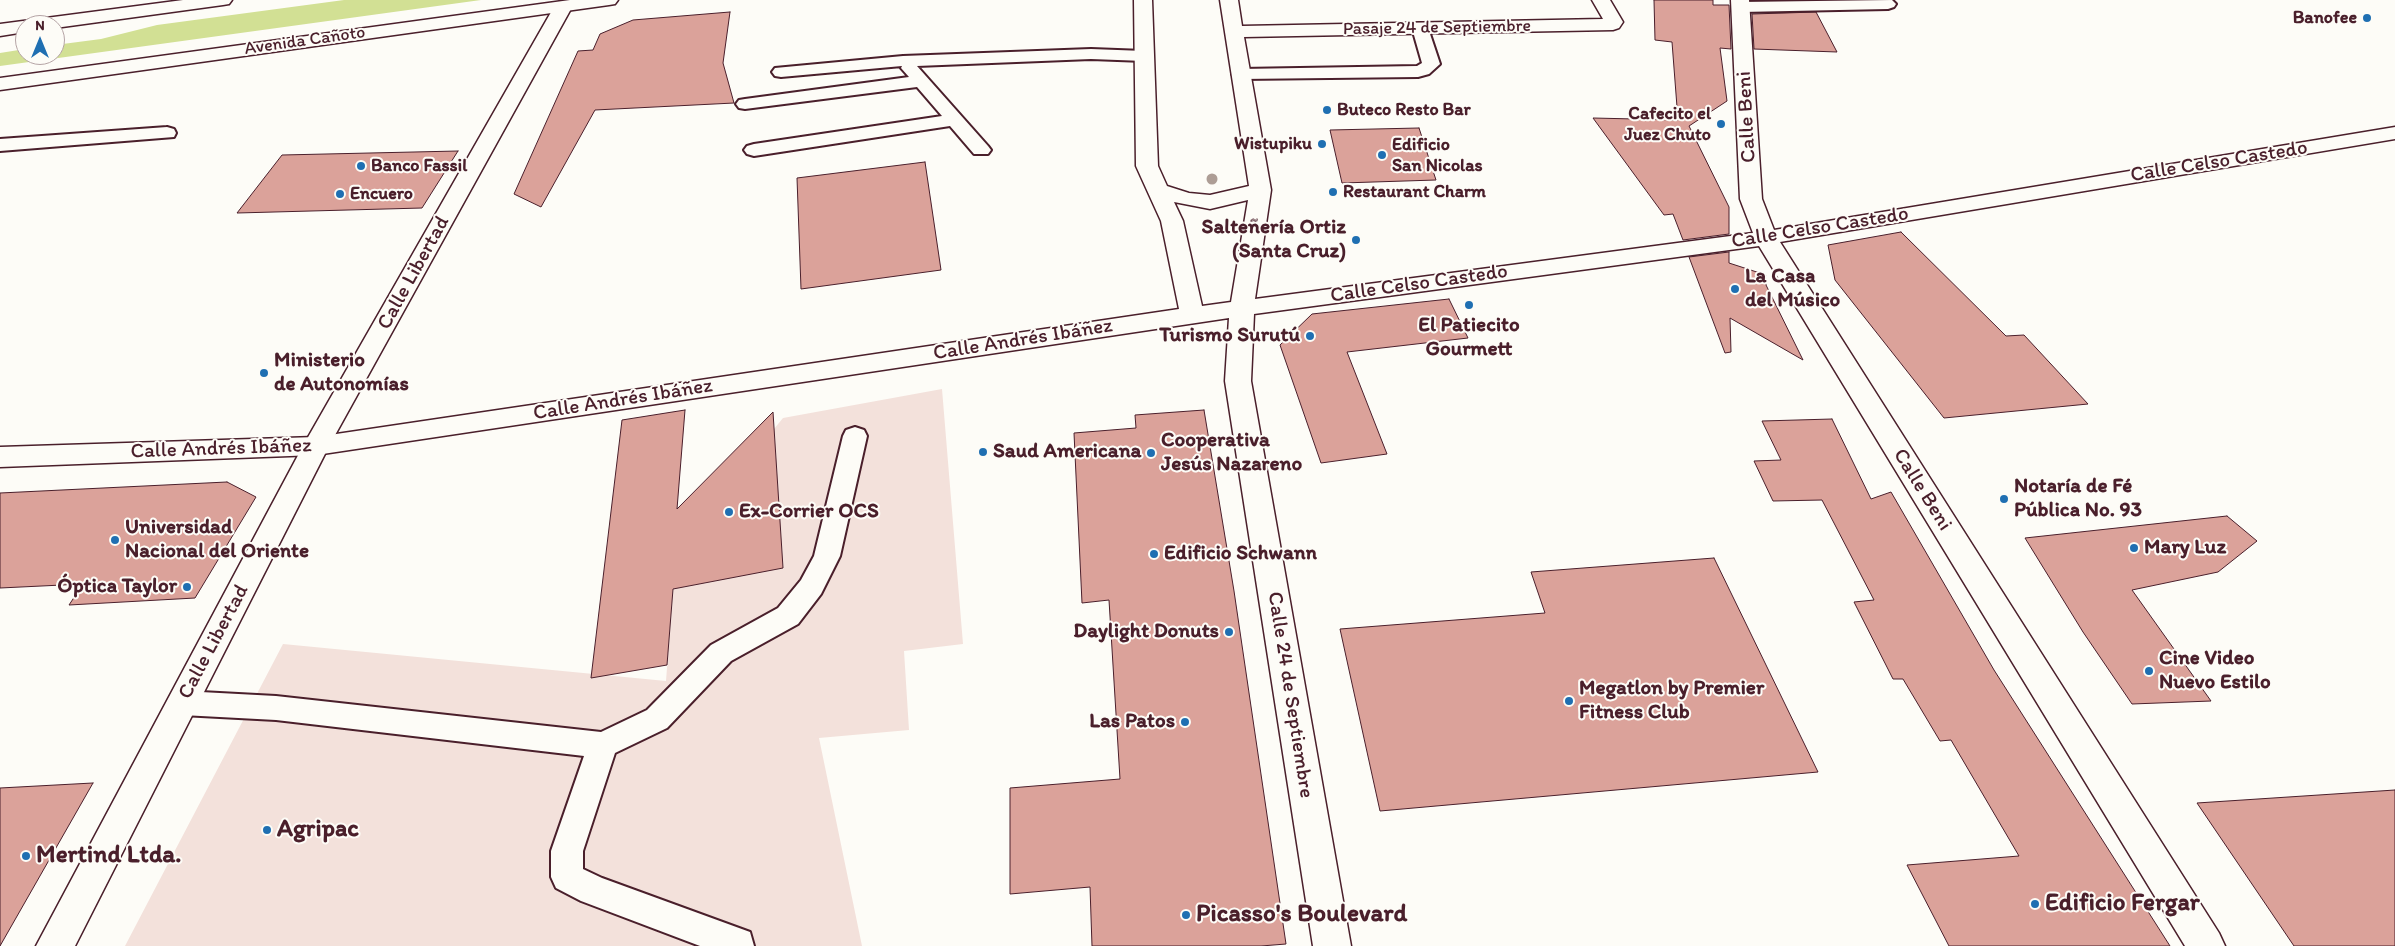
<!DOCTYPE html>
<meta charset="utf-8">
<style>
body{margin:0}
#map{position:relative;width:2395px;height:946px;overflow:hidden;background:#fdfcf7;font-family:Itim,sans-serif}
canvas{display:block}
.north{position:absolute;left:15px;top:15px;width:50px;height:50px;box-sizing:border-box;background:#fdfcf7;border:1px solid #b5a4a5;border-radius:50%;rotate:0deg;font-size:14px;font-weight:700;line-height:20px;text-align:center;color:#4a1f2b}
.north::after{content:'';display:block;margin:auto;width:18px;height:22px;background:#1f6fb2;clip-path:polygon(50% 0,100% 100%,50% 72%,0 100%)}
</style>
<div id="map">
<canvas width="2395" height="946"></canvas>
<div class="north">N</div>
</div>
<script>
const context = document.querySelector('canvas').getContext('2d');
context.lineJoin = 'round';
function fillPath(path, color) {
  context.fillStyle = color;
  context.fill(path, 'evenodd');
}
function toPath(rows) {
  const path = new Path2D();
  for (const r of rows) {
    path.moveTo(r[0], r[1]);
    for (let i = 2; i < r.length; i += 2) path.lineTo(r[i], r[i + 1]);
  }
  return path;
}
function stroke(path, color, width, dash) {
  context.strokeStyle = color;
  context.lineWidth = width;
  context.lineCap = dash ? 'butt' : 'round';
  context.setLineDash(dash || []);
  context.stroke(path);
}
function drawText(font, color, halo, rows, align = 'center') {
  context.font = font + ' Itim,sans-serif';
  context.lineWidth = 4;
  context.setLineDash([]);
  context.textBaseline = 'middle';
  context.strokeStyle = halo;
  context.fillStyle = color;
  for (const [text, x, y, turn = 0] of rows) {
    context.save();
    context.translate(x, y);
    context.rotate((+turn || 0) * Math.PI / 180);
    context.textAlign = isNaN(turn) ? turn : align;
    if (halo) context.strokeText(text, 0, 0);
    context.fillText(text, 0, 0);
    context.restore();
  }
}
fillPath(toPath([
 [942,389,963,644,904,651,909,730,819,738,862,946,125,946,283,644,666,681,673,589,783,567,774,429,783,418]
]), '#f3e1db');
fillPath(toPath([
 [344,0,481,0,0,66,0,53,25,49,25,55,55,55,55,45,101,39,157,25]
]), '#d2e094');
const building = toPath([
 [1654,0,1713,0,1713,5,1729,5,1731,49,1720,48,1727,101,1689,126,1729,207,1729,234,1683,240,1673,214,1664,215,1593,118,1678,120,1672,42,1655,40,1654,0],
 [730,12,723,63,734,103,595,110,541,207,514,194,578,51,593,50,600,34,633,20,730,12],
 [1816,12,1837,52,1754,49,1752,14,1816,12],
 [1419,128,1436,180,1342,183,1330,130,1419,128],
 [458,151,422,208,237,213,282,155,458,151],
 [925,162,941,270,801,289,797,178,925,162],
 [1901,232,2006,336,2024,335,2088,404,1944,418,1835,280,1828,245,1901,232],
 [1729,252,1729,263,1766,275,1766,285,1803,360,1730,318,1731,352,1725,353,1689,257,1729,252],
 [1449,299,1468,338,1347,352,1387,454,1321,463,1280,345,1312,314,1449,299],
 [685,410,677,509,773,412,783,568,673,589,667,665,591,678,622,420,685,410],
 [1204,410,1234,591,1286,944,1261,946,1092,946,1090,887,1010,894,1010,788,1120,779,1109,600,1082,603,1074,433,1136,428,1135,415,1204,410],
 [1832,419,1871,499,1891,492,1994,670,2170,946,1949,946,1907,865,2019,856,1951,740,1940,741,1903,679,1893,679,1854,602,1874,600,1822,500,1773,501,1754,461,1781,460,1762,421,1832,419],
 [227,482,256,497,195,598,69,605,83,584,0,588,0,493,227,482],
 [2227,516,2257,541,2218,572,2132,590,2211,701,2132,704,2083,632,2025,538,2227,516],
 [1714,558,1818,772,1380,811,1340,629,1545,613,1531,572,1714,558],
 [93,783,0,946,0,788,93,783],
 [2395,790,2395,946,2294,946,2197,803,2395,790]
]);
fillPath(building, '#dba29a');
stroke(building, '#4a1f2b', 1);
const service = toPath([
 [1892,0,1896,4,1894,7,1888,9,1741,12,1735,10,1733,7,1735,4,1741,2,1892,0],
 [1420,23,1426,24,1428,28,1440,64,1429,74,1418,77,1241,79,1235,78,1232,74,1235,70,1241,69,1417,66,1422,63,1412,28,1414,24,1420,23],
 [1091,49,1144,51,1150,52,1153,56,1150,60,1144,61,1091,59,917,66,988,146,991,150,988,154,974,154,950,126,754,156,747,154,744,150,747,146,754,144,942,116,917,87,745,109,739,108,736,104,739,100,745,99,909,77,901,68,902,66,781,77,775,76,772,72,775,68,903,56,1091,49],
 [167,127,174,129,176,133,174,137,0,151,0,139,167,127],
 [855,427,864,430,867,436,840,556,821,594,798,624,731,661,667,728,615,753,583,851,583,869,602,878,750,932,754,946,700,946,581,901,556,888,551,877,551,851,584,756,276,720,182,715,172,712,167,703,172,694,182,691,276,696,601,732,647,710,711,645,778,608,801,580,814,556,843,436,846,430,855,427]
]);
const minor = toPath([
 [1134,0,1152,0,1158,166,1167,186,1189,193,1210,195,1249,186,1220,0,1238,0,1242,26,1603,19,1592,0,1610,0,1623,22,1619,28,1613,30,1244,37,1271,190,1255,299,1753,233,1740,199,1731,0,1749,0,1762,199,1774,230,2395,127,2395,139,1780,242,2219,933,2225,946,2185,946,1759,246,1254,314,1251,381,1351,946,1313,946,1225,381,1229,318,316,455,0,467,0,447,316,437,1179,309,1161,221,1136,166,1134,0],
 [1248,200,1231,302,1202,306,1183,221,1174,202,1210,209,1248,200]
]);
const tertiary = toPath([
 [563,2,569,3,572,7,329,446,75,946,36,946,303,446,554,7,557,3,563,2]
]);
const secondary = toPath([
 [183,0,232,0,229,4,223,5,55,28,55,25,25,25,25,32,0,36,0,24,183,0],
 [570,0,618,0,615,4,609,5,0,90,0,78,570,0]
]);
stroke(service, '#4a1f2b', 4);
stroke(minor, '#4a1f2b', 3);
stroke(tertiary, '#4a1f2b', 3);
stroke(secondary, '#4a1f2b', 3);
fillPath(service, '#fdfcf7');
fillPath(minor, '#fdfcf7');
fillPath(tertiary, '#fdfcf7');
fillPath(secondary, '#fdfcf7');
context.fillStyle = '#ad9d95';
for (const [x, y] of [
 [1212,179]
]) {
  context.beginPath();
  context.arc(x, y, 5.5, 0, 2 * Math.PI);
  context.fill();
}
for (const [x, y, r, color] of [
 [2367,18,5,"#1f6fb2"],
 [1327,110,5,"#1f6fb2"],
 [1721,124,5,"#1f6fb2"],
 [1322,144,5,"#1f6fb2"],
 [1382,155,5,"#1f6fb2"],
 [361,166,5,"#1f6fb2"],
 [1333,192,5,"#1f6fb2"],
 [340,194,5,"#1f6fb2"],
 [1356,240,5,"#1f6fb2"],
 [1735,289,5,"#1f6fb2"],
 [1469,305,5,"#1f6fb2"],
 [1310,336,5,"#1f6fb2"],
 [264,373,5,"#1f6fb2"],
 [983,452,5,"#1f6fb2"],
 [1151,453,5,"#1f6fb2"],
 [2004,499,5,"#1f6fb2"],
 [729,512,5,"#1f6fb2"],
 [115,540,5,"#1f6fb2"],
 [2134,548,5,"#1f6fb2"],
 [1154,554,5,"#1f6fb2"],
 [187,587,5,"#1f6fb2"],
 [1229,632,5,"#1f6fb2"],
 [2149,671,5,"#1f6fb2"],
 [1569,701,5,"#1f6fb2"],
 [1185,722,5,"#1f6fb2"],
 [267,830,5,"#1f6fb2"],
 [26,856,5,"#1f6fb2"],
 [2035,904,5,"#1f6fb2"],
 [1186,915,5,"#1f6fb2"]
]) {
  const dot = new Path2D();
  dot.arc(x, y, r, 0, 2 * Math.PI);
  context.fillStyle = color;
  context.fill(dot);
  stroke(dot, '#fdfcf7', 2);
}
drawText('bold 18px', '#4a1f2b', '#fdfcf7', [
 ["Banofee",2357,18,"right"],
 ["Buteco Resto Bar",1337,110],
 ["Cafecito el",1711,114,"right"],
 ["Juez Chuto",1711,135,"right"],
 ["Wistupiku",1312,144,"right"],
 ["Edificio",1392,145],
 ["San Nicolas",1392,166],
 ["Banco Fassil",371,166],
 ["Restaurant Charm",1343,192],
 ["Encuero",350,194]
], 'left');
drawText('18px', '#4a1f2b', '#fdfcf7', [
 ["Pasaje 24 de Septiembre",1437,28,-1],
 ["Avenida Cañoto",305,41,-8]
]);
drawText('21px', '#4a1f2b', '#fdfcf7', [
 ["Calle Beni",1747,117,-93],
 ["Calle Celso Castedo",2219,162,-9],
 ["Calle Celso Castedo",1820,228,-9],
 ["Calle Libertad",414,273,-61],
 ["Calle Celso Castedo",1419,284,-8],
 ["Calle Andrés Ibáñez",1023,340,-9],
 ["Calle Andrés Ibáñez",623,400,-9],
 ["Calle Andrés Ibáñez",221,449,-2],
 ["Calle Beni",1922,490,58],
 ["Calle Libertad",214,642,-62],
 ["Calle 24 de Septiembre",1290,695,81]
]);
drawText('bold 21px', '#4a1f2b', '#fdfcf7', [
 ["Salteñería Ortiz",1346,228,"right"],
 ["(Santa Cruz)",1346,252,"right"],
 ["La Casa",1745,277],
 ["del Músico",1745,301],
 ["El Patiecito",1469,326,"center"],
 ["Gourmett",1469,350,"center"],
 ["Turismo Surutú",1300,336,"right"],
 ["Ministerio",274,361],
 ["de Autonomías",274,385],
 ["Cooperativa",1161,441],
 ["Jesús Nazareno",1161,465],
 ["Saud Americana",993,452],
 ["Notaría de Fé",2014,487],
 ["Pública No. 93",2014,511],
 ["Ex-Corrier OCS",739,512],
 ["Universidad",125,528],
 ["Nacional del Oriente",125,552],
 ["Mary Luz",2144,548],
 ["Edificio Schwann",1164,554],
 ["Óptica Taylor",177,587,"right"],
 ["Daylight Donuts",1219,632,"right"],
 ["Cine Video",2159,659],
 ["Nuevo Estilo",2159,683],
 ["Megatlon by Premier",1579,689],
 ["Fitness Club",1579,713],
 ["Las Patos",1175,722,"right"]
], 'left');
drawText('bold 25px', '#4a1f2b', '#fdfcf7', [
 ["Agripac",277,830],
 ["Mertind Ltda.",36,856],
 ["Edificio Fergar",2045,904],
 ["Picasso's Boulevard",1196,915]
], 'left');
</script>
